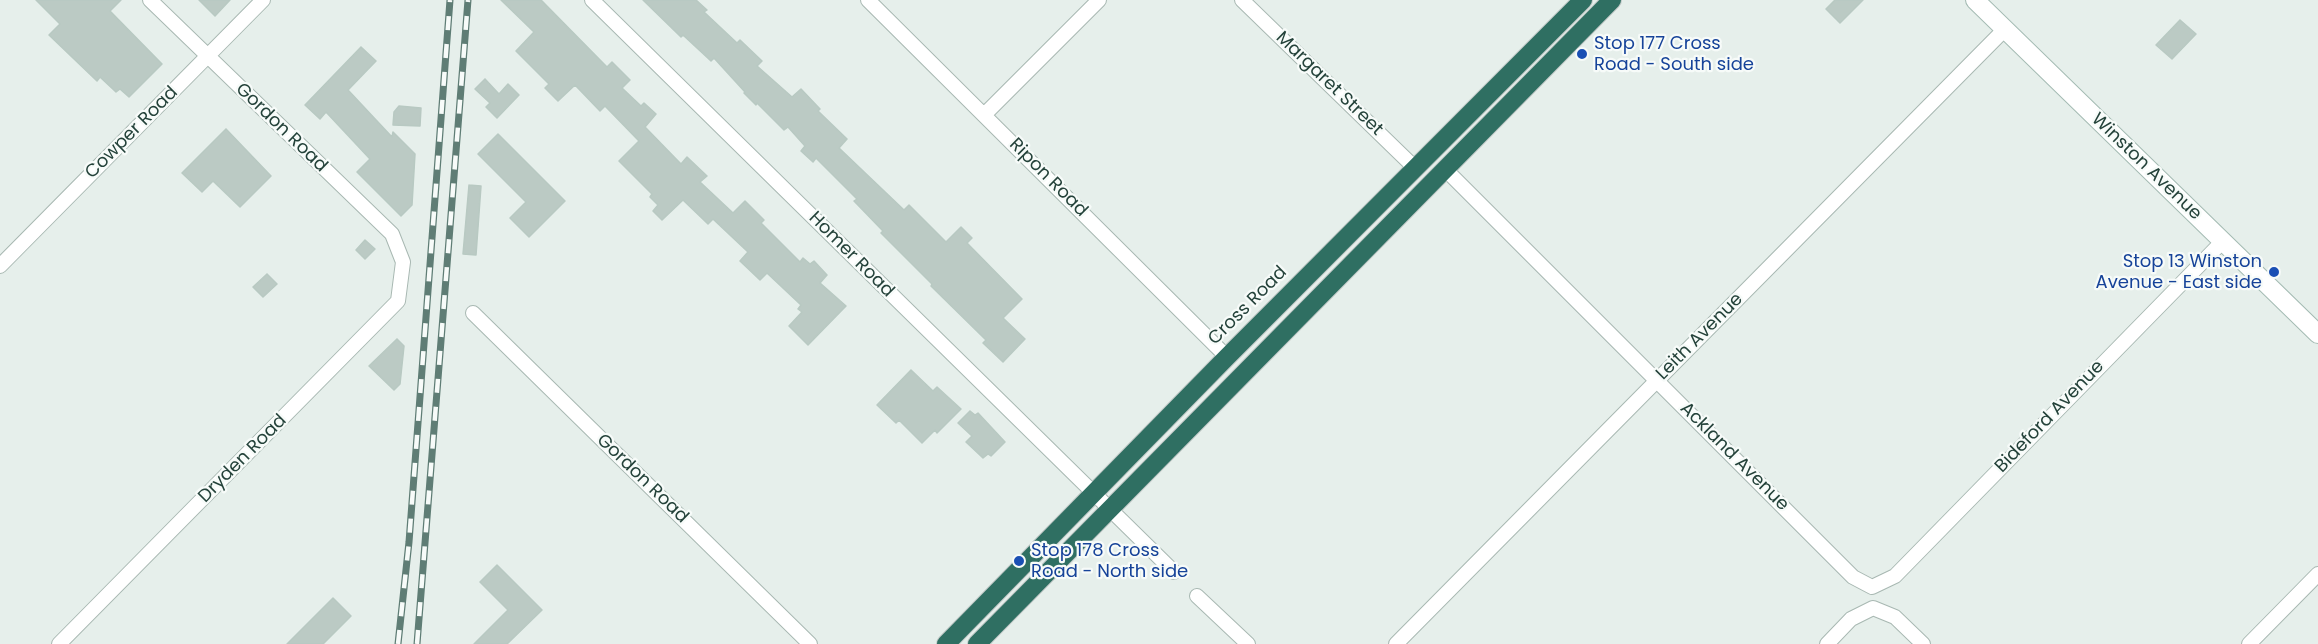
<!DOCTYPE html>
<style>
body{margin:0}
canvas{display:block;background:#e6efeb}
</style>
<canvas width="2318" height="644"></canvas>
<script>
const context = document.querySelector('canvas').getContext('2d');
context.lineJoin = 'round';
function fillPath(path, color) {
  context.fillStyle = color;
  context.fill(path, 'evenodd');
}
function toPath(rows) {
  const path = new Path2D();
  for (const r of rows) {
    path.moveTo(r[0], r[1]);
    for (let i = 2; i < r.length; i += 2) path.lineTo(r[i], r[i + 1]);
  }
  return path;
}
function stroke(path, color, width, dash) {
  context.strokeStyle = color;
  context.lineWidth = width;
  context.lineCap = dash ? 'butt' : 'round';
  context.setLineDash(dash || []);
  context.stroke(path);
}
function drawText(font, color, halo, rows, align = 'center') {
  context.font = font + ' Poppins,sans-serif';
  context.lineWidth = 4.5;
  context.setLineDash([]);
  context.textBaseline = 'middle';
  context.strokeStyle = halo;
  context.fillStyle = color;
  for (const [text, x, y, turn = 0] of rows) {
    context.save();
    context.translate(x, y);
    context.rotate((+turn || 0) * Math.PI / 180);
    context.textAlign = isNaN(turn) ? turn : align;
    if (halo) context.strokeText(text, 0, 0);
    context.fillText(text, 0, 0);
    context.restore();
  }
}
const building = toPath([
 [36,0,121,0,110,11,162,64,129,97,120,89,116,92,100,77,97,81,49,35,60,24,36,0],
 [199,0,230,0,215,16,199,0],
 [501,0,541,0,607,67,612,62,630,80,622,88,641,106,644,103,656,114,645,127,681,164,687,157,707,176,700,182,733,213,745,201,764,220,761,223,800,262,803,258,810,264,814,261,827,275,820,283,846,306,808,345,789,326,802,312,798,309,801,305,767,273,760,280,740,261,748,252,713,219,708,224,683,200,662,220,653,211,658,205,650,197,652,194,619,161,639,141,605,106,600,111,575,85,558,101,545,88,549,84,516,51,534,32,501,0],
 [643,0,696,0,707,10,704,12,737,43,740,40,762,61,757,66,792,97,801,89,820,109,818,111,847,139,839,148,904,210,909,205,946,242,961,227,972,238,967,243,1022,299,1003,318,1025,339,1003,362,983,343,986,340,931,286,932,284,881,233,883,231,854,201,857,199,816,158,813,162,801,151,805,146,788,127,784,130,757,103,756,105,744,93,745,92,714,58,711,61,683,35,681,37,643,0],
 [1835,0,1863,0,1840,23,1826,9,1835,0],
 [2180,20,2196,34,2172,59,2156,45,2180,20],
 [361,47,376,61,348,90,392,137,393,132,415,154,412,205,401,216,357,172,370,159,326,112,320,119,305,105,361,47],
 [485,79,499,94,508,84,519,95,497,118,486,107,490,103,475,89,485,79],
 [399,106,421,108,420,126,393,125,394,112,399,106],
 [226,129,271,176,240,207,213,181,202,192,182,173,226,129],
 [498,134,565,201,529,237,510,218,526,202,478,154,498,134],
 [469,185,481,186,476,255,463,254,469,185],
 [365,240,375,249,365,259,356,250,365,240],
 [267,274,277,284,263,297,253,287,267,274],
 [397,339,404,346,400,384,394,390,369,366,397,339],
 [911,370,933,391,937,387,961,409,937,433,935,430,922,443,899,420,896,423,877,405,911,370],
 [970,411,975,415,978,413,1005,442,991,456,988,454,983,458,966,442,972,436,958,423,970,411],
 [497,565,542,610,507,644,474,644,508,610,480,582,497,565],
 [333,598,351,616,323,644,287,644,333,598]
]);
fillPath(building, '#bbcac4');
stroke(building, '#b8c9c2', 1.5);
const street = toPath([
 [592,0,1174,572],
 [868,0,1227,357],
 [1242,0,1415,168],
 [984,115,1099,0],
 [1446,170,1853,577,1872,587,1895,576,2223,241],
 [0,266,263,0],
 [473,313,810,644],
 [1197,596,1248,644],
 [59,644,398,301,403,262,392,234,150,0],
 [1396,644,2005,29],
 [1827,644,1851,619,1873,608,1895,617,1923,644],
 [2249,644,2318,574]
]);
const secondary = toPath([
 [1975,0,2318,334]
]);
const highway = toPath([
 [946,644,1227,357,1583,0],
 [977,644,1612,0]
]);
stroke(street, '#a8b8b2', 16);
stroke(secondary, '#a4bbb3', 20);
stroke(highway, '#c2cac8', 20);
stroke(street, '#fff', 14);
stroke(secondary, '#fff', 18);
stroke(highway, '#2f6f62', 18);
const rail = toPath([
 [398,644,409,542,450,0],
 [417,644,468,0]
]);
stroke(rail, '#5f7d75', 7);
stroke(rail, '#f7fbf9', 4.5, [14]);
for (const [x, y, r, color] of [
 [1582,54,6,"#1a4fb4"],
 [2274,272,6,"#1a4fb4"],
 [1019,561,6,"#1a4fb4"]
]) {
  const dot = new Path2D();
  dot.arc(x, y, r, 0, 2 * Math.PI);
  context.fillStyle = color;
  context.fill(dot);
  stroke(dot, '#f7fbf9', 2);
}
drawText('18px', '#164399', '#f7fbf9', [
 ["Stop 177 Cross",1594,44],
 ["Road - South side",1594,65],
 ["Stop 13 Winston",2262,262,"right"],
 ["Avenue - East side",2262,283,"right"],
 ["Stop 178 Cross",1031,551],
 ["Road - North side",1031,572]
], 'left');
drawText('18px', '#24423a', '#f7fbf9', [
 ["Margaret Street",1329,84,44],
 ["Gordon Road",281,128,44],
 ["Cowper Road",132,133,-45],
 ["Winston Avenue",2146,167,44],
 ["Ripon Road",1048,178,45],
 ["Homer Road",851,255,45],
 ["Cross Road",1248,306,-45],
 ["Leith Avenue",1700,337,-45],
 ["Bideford Avenue",2050,417,-46],
 ["Ackland Avenue",1734,457,45],
 ["Dryden Road",243,459,-45],
 ["Gordon Road",642,479,44]
]);
</script>
